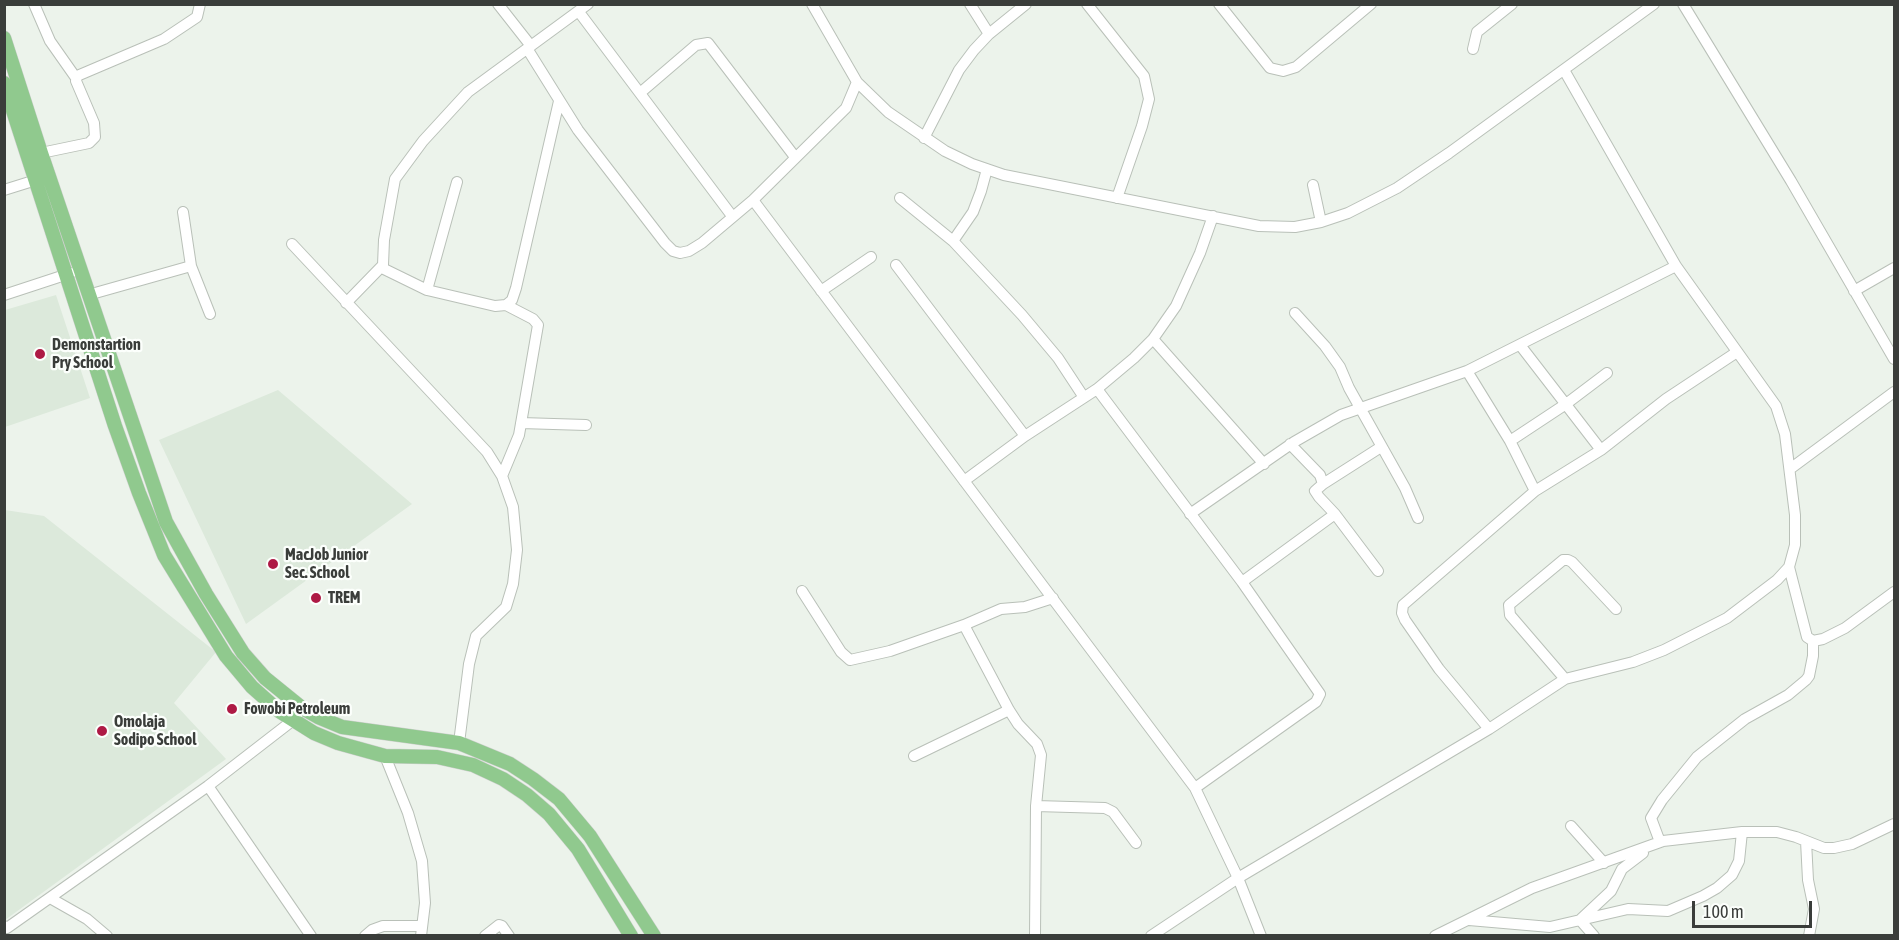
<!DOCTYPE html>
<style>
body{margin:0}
#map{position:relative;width:1899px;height:940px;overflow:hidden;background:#ecf3eb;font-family:"Asap Condensed",sans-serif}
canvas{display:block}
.frame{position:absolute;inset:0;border:6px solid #3a3d3a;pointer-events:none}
.scale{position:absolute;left:1692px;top:901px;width:120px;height:27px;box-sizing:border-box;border:3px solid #3a3d3a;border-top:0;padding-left:8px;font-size:18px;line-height:21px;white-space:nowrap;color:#3a3d3a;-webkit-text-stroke:4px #fcfffc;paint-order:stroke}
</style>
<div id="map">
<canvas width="1899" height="940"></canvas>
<div class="frame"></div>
<div class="scale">100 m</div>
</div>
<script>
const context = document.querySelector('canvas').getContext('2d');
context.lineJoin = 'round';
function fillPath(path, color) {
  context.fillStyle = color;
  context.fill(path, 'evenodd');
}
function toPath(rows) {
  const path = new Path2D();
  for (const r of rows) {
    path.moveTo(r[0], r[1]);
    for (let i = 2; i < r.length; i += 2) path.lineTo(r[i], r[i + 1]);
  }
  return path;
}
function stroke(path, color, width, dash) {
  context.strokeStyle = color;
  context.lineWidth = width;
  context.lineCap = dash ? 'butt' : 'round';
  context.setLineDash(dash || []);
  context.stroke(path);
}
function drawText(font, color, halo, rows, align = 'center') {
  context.font = font + ' "Asap Condensed",sans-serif';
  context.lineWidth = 4.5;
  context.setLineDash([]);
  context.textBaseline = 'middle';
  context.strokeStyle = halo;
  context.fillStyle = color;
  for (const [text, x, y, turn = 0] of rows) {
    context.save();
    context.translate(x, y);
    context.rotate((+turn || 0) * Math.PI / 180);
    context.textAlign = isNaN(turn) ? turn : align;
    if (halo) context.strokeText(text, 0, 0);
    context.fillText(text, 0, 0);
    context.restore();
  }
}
fillPath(toPath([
 [56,295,90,398,5,427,5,310],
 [278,390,412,504,246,624,159,440],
 [5,510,44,516,216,652,174,703,226,759,5,920]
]), '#dce9db');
const minor = toPath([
 [34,4,50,41,76,78],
 [498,4,531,46],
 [812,4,857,82,888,112,945,151,972,164,1004,175,1259,226,1295,227,1321,222,1348,213,1397,188,1449,153,1654,4],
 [970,4,989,34],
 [1087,4,1144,76,1149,99,1142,126,1117,198],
 [1219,4,1270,68,1283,71,1296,67,1371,4],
 [1683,4,1791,181,1894,359],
 [579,12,732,216],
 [1473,49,1477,32,1512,4],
 [528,50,578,130,665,243,673,251,680,253,689,251,702,243,753,200,846,108,857,82],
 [640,93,696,45,708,43,795,157],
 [924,138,959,70,974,50,989,34,1026,4],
 [41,153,89,143,95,137,94,123,76,81,77,76,164,39,197,17,200,4],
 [1313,185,1321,222],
 [4,190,36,180],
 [900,198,953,241,1022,315,1058,358,1083,396],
 [753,200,1195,788,1238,878,1261,936],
 [183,212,191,266,210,314],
 [953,241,973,212,981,191,987,169],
 [292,244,487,452,502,476,513,507,517,550,513,584,506,607,476,636,469,664,459,743],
 [896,265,1025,436],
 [382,268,427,290,495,306,506,305,533,319,538,325,519,435,502,476],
 [427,290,457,182],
 [821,291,871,257],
 [1854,291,1894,268],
 [4,295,71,273],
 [88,295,191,266],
 [346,303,383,265,384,240,395,179,423,141,468,92,588,4],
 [506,305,512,300,516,288,559,101],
 [1295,313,1325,346,1340,367,1349,388,1405,488,1418,518],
 [1153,339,1264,464],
 [1520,345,1601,450],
 [1467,371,1510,441,1535,491],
 [1097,389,1242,582,1320,694,1316,702,1195,788],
 [521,423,586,425],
 [1510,441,1566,404,1607,373],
 [1290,444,1320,475,1323,484,1315,491,1319,497,1335,514,1378,571],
 [1790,469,1894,392],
 [964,481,1025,436,1097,389,1134,358,1153,339,1176,306,1200,253,1213,216],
 [1323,484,1381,447],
 [1190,514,1294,442,1341,415,1467,371,1676,266],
 [1789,567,1807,637,1813,641,1823,639,1845,628,1894,592],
 [1242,582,1335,514],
 [802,591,841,652,850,660,890,651,964,625,1001,609,1025,607,1053,598],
 [964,625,1009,710,1018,724,1037,744,1041,755,1036,806,1035,936],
 [1565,679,1510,615,1509,605,1563,560,1568,560,1572,562,1616,609],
 [1489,729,1439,669,1405,620,1402,613,1403,605,1535,491,1601,450,1666,399,1737,352],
 [385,756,408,813,422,861,425,903,421,936],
 [914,756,1009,710],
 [208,786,311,936],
 [1036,806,1105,808,1113,812,1136,843],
 [1571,826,1604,863],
 [1806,841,1808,880,1814,909,1809,936],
 [1660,842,1651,818,1662,800,1697,757,1745,719,1788,695,1806,680,1809,676,1813,656,1813,641],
 [50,898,87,919,107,936],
 [1469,920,1550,927,1628,909,1668,911,1703,896,1717,888,1732,875,1739,861,1742,832],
 [4,926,7,928,208,786,292,721,297,716],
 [365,936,372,930,383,926,422,926],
 [485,936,499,925,502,926,509,936],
 [1151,936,1238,878,1489,729,1565,679,1633,662,1664,650,1727,618,1777,580,1789,567,1795,545,1795,515,1785,434,1776,406,1676,266,1564,70],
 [1435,936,1532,888,1663,841,1742,832,1777,832,1796,837,1824,848,1834,848,1852,844,1894,824],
 [1594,936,1580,920,1611,891,1622,869,1643,853]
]);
const major = toPath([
 [4,38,41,153,166,522,206,594,243,653,265,678,302,708,318,717,342,727,459,743,510,764,533,779,559,799,590,836,654,936],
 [4,83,115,426,139,493,164,555,226,656,252,687,279,711,314,733,338,743,385,756,437,757,473,765,503,779,527,795,549,814,578,849,631,936]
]);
stroke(minor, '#b9c0b8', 12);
stroke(major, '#d0d0d0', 15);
stroke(minor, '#fff', 10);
stroke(major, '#90c98e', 14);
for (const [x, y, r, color] of [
 [40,354,6,"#ae1a45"],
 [273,564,6,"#ae1a45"],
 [316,598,6,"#ae1a45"],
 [232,709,6,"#ae1a45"],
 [102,731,6,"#ae1a45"]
]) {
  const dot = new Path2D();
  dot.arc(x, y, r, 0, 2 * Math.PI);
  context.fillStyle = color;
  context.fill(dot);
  stroke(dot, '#fcfffc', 2);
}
drawText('bold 16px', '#3a3d3a', '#fcfffc', [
 ["Demonstartion",52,345],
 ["Pry School",52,363],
 ["MacJob Junior",285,555],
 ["Sec. School",285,573],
 ["TREM",328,598],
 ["Fowobi Petroleum",244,709],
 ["Omolaja",114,722],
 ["Sodipo School",114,740]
], 'left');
</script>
